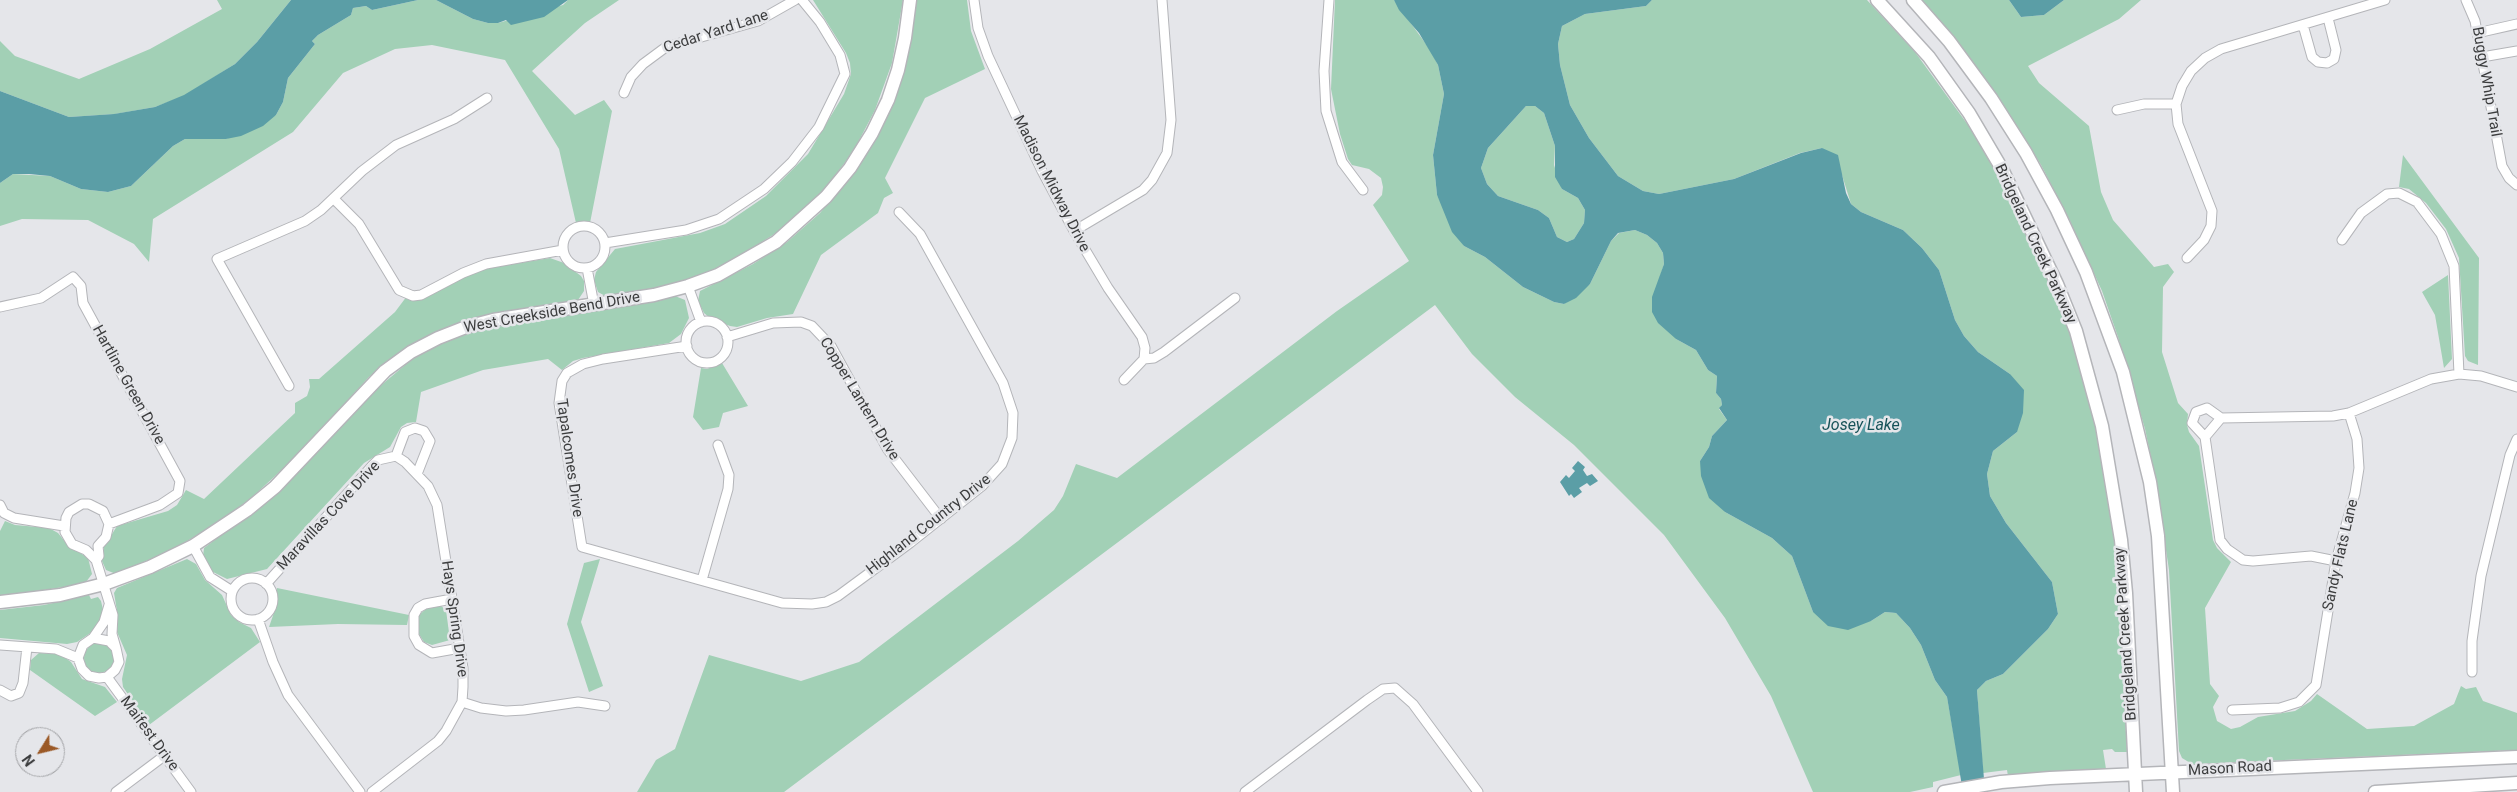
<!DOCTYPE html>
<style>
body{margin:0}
#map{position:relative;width:2517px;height:792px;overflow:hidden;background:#e5e6ea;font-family:Roboto,sans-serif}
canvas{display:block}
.north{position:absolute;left:15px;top:727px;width:50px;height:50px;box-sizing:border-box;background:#e5e6ea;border:1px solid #a1a2a5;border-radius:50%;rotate:234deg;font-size:14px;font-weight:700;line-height:20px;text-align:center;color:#3c3d3e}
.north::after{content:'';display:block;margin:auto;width:18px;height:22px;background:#9b5926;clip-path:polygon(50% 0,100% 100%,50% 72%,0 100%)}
</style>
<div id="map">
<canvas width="2517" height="792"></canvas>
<div class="north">N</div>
</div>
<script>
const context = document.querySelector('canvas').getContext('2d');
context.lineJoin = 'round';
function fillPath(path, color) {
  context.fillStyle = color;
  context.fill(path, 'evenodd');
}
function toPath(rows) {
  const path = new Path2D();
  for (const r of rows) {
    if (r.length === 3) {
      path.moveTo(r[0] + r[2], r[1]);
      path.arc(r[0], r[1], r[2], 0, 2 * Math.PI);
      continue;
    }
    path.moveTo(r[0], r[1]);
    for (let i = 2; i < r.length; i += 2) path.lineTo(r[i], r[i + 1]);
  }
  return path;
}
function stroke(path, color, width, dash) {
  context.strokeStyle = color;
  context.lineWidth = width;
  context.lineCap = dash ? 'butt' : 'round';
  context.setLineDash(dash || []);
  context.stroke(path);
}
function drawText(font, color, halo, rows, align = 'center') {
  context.font = font + ' Roboto,sans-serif';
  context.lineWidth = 5;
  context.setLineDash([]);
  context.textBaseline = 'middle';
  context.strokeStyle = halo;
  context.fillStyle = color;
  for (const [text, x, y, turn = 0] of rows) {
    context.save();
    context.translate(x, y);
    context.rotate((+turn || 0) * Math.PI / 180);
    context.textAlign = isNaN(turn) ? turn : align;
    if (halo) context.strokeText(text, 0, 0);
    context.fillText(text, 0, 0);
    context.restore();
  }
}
fillPath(toPath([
 [217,0,291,0,257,42,235,64,184,96,155,107,115,114,69,117,0,91,0,41,15,56,79,79,150,49,222,9],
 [418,0,436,0,473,19,488,23,498,23,563,5,568,0,619,0,585,23,532,71,575,115,604,100,612,111,590,223,576,223,559,149,505,60,432,45,395,49,343,73,293,132,153,219,149,262,134,244,88,220,22,219,0,226,0,183,13,174,50,176,81,189,108,192,131,186,173,146,185,139,226,139,276,115,283,102,288,78,315,44,312,41,318,35,351,15,353,8,366,6,372,10],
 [813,0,903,0,892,63,875,110,853,152,824,190,790,224,748,251,707,273,663,287,607,297,598,292,594,280,596,272,615,249,700,233,725,224,766,196,808,154,844,94,851,74,850,63,846,53],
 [916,0,967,0,971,31,985,69,925,98,885,178,893,193,884,198,878,213,821,255,793,314,767,318,737,327,730,326,710,318,704,313,698,301,700,291,753,264,787,242,820,213,861,162,870,148,908,54],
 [1335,0,1394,0,1431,51,1438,65,1444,94,1433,155,1437,195,1464,246,1485,257,1523,287,1554,302,1564,304,1590,284,1611,241,1619,233,1635,230,1647,235,1657,243,1663,253,1664,264,1659,280,1676,339,1696,350,1708,370,1717,376,1716,393,1721,399,1722,405,1719,409,1727,420,1712,436,1709,447,1700,461,1725,512,1772,538,1792,556,1813,612,1871,621,1885,612,1896,613,1910,628,1921,645,1935,680,1947,697,1961,775,1933,782,1933,787,1910,792,1813,792,1771,696,1725,618,1664,535,1574,445,1515,397,1472,354,1435,305,784,792,637,792,656,760,675,749,709,655,801,681,859,662,1018,541,1054,510,1063,496,1076,464,1117,478,1337,311,1409,261,1373,205,1382,195,1383,187,1381,178,1369,169,1352,165,1348,159,1340,134,1331,89],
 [1652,0,1867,0,1915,52,1976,136,2014,202,2067,322,2089,393,2105,470,2117,553,2127,752,2115,752,2112,749,2103,750,2106,769,2008,776,2007,770,1983,773,1977,690,1986,681,2003,674,2048,629,2058,614,2052,582,2006,523,1990,496,1987,474,1993,451,2017,432,2010,374,1978,352,1964,336,1955,320,1939,270,1922,248,1903,230,1861,212,1851,204,1842,175,1822,148,1800,153,1734,179,1659,194,1643,191,1618,176,1589,138,1570,105,1560,65,1558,44,1562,26,1585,14,1646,6],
 [1919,0,2009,0,2021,17,2044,15,2064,0,2141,0,2119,19,2028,66,2039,83,2089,126,2101,192,2113,220,2154,267,2168,264,2174,272,2163,287,2162,352,2178,403,2188,414,2187,425,2189,432,2199,446,2213,540,2217,548,2231,562,2205,608,2210,684,2219,696,2213,707,2217,721,2231,729,2240,727,2258,717,2295,711,2311,701,2317,694,2367,729,2414,726,2454,704,2461,686,2466,689,2476,687,2483,701,2517,713,2517,750,2192,764,2182,758,2179,751,2169,570,2155,477,2145,429,2118,337,2102,291,2069,219,2041,165,2017,126,1971,61],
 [1526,106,1535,106,1544,113,1555,146,1554,165,1562,189,1578,198,1585,210,1584,223,1574,239,1567,242,1557,237,1549,218,1538,210,1498,196,1487,184,1481,168,1488,148],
 [2403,155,2479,258,2478,365,2468,361,2465,356,2459,258,2446,229,2426,203,2409,189,2399,187],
 [550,258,564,263,581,276,584,281,584,291,578,300,475,318,452,325,407,347,369,377,298,455,250,499,222,520,174,549,116,574,106,570,102,561,104,547,117,526,168,511,177,505,186,490,204,499,295,413,295,403,307,396,310,387,309,379,319,379,395,312,407,296,424,297,473,273,489,268],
 [2448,275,2452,359,2444,368,2435,315,2422,292],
 [675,296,685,300,689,318,681,334,669,343,583,358,573,361,562,370,548,359,483,370,421,392,416,422,407,423,401,427,390,447,364,463,267,569,227,579,211,571,203,556,204,548,268,500,294,476,366,398,411,360,446,341,484,329,640,304],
 [722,363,748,406,723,413,719,427,703,430,693,417,701,368,707,369],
 [5,521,15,525,49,528,58,533,67,544,88,558,92,574,86,582,76,585,0,597,0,531],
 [187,559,196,564,205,580,222,595,231,615,239,622,251,628,260,642,149,725,123,687,122,679,127,655,117,632,118,617,114,593,117,588],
 [600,559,581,622,603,686,589,692,567,624,584,563],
 [277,588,409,615,407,625,338,624,269,627,277,604],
 [89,595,91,599,98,597,101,601,104,614,92,632,77,642,67,644,0,638,0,610,44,605],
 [441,606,446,610,450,640,432,645,424,642,417,631,418,616,427,608],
 [99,658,15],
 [39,653,58,654,64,657,71,662,82,679,105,687,117,702,95,716,30,670,31,660]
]), '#a2d0b6');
fillPath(toPath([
 [291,0,418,0,372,10,366,6,353,8,351,15,318,35,312,41,315,44,288,78,283,102,276,115,263,126,241,136,226,139,185,139,173,146,131,186,108,192,81,189,50,176,29,174,13,174,0,183,0,91,69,117,114,114,155,107,184,95,235,64,257,42],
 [436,0,568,0,544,17,511,25,506,20,498,23,488,23,473,19],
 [1394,0,1652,0,1646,6,1585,14,1562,26,1558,44,1560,65,1570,105,1589,138,1618,176,1643,191,1659,194,1734,179,1801,153,1822,148,1838,155,1846,193,1851,204,1861,212,1903,230,1922,248,1939,270,1955,320,1964,336,1978,352,2010,374,2024,390,2023,413,2017,432,1993,451,1987,474,1990,496,2006,523,2052,582,2058,614,2048,629,2003,674,1986,681,1977,690,1985,792,1963,792,1947,697,1935,680,1921,645,1910,628,1896,613,1885,612,1871,621,1848,630,1828,626,1813,612,1792,556,1772,538,1725,512,1709,498,1701,476,1700,461,1709,447,1712,436,1727,420,1719,408,1722,405,1721,399,1716,393,1717,376,1708,370,1696,350,1676,339,1658,323,1652,312,1652,297,1664,264,1663,253,1657,243,1647,235,1635,230,1618,233,1611,241,1590,284,1576,298,1564,304,1554,302,1523,287,1485,257,1464,246,1452,232,1437,195,1433,155,1444,94,1438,65,1419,33,1399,10],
 [1526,106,1535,106,1544,113,1555,146,1555,177,1562,189,1578,198,1585,210,1584,223,1574,239,1567,242,1557,237,1549,218,1538,210,1498,196,1487,184,1481,168,1488,148],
 [2009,0,2064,0,2044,15,2021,17],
 [1578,461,1585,467,1583,470,1587,476,1592,474,1598,481,1590,486,1587,483,1579,488,1582,492,1574,498,1571,494,1569,496,1560,482,1566,475,1569,478,1575,471,1572,468]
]), '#5b9ea6');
const street = toPath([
 [974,0,978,28,988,56,1042,171,1074,231,1108,288,1142,337,1145,348,1144,359],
 [1329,0,1324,71,1326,111,1342,162,1363,190],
 [2466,0,2475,21,2502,166,2509,178,2517,185],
 [2303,25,2312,57,2318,62,2327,63,2334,59,2336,50,2328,18],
 [2477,33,2517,24],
 [2482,57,2517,51],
 [624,93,631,77,643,64,666,47,758,21,795,0],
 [2117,110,2144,104,2176,104],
 [334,199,359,224,399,290,413,296,421,295,463,273,486,264,563,250],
 [584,247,21],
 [1074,231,1143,190,1152,180,1167,153,1171,120,1162,0],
 [2342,240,2361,213,2387,194,2399,193,2417,202,2441,234,2454,266,2459,374],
 [605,243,686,230,719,219,764,189,792,162,819,127,845,74,840,55,820,22,802,0],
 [2187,258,2204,240,2211,226,2212,211,2178,124,2176,104,2182,86,2191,71,2205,58,2221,49,2385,0],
 [587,268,594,305],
 [688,286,701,322],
 [0,307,41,298,73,277,81,286,83,303,180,481,178,493,160,505,109,524],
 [707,342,21],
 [727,337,773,323,801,322,812,326,831,346,888,450,941,519],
 [687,346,603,359,583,364,567,373,562,381,559,403,582,547,782,603,812,604,826,602,838,596,910,543,982,486,1002,464,1012,438,1013,413,1003,383,920,234,899,212],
 [1124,380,1144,359,1154,358,1164,352,1235,298],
 [289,386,217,259,305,221,321,210,362,171,396,145,454,119,487,98],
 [2205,437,2221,418,2333,416,2349,413,2431,379,2459,374,2481,376,2517,387],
 [2205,437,2220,540,2227,549,2243,560,2253,561,2311,556,2336,561],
 [2205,437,2192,423,2196,412,2207,408,2221,418],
 [396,456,405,432,415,428,424,431,430,441,417,474],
 [0,505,4,513,14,518,64,526],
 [193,546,210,577,232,591],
 [96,560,99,556,98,546,106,537,109,524,103,511,89,504,82,504,69,512,66,518,65,532,72,544,86,550,96,560,113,615,112,634,116,648],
 [252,599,21],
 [702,580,728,489,729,475,718,445],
 [266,584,372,466,378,460,396,456],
 [452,599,425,604,418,608,414,615,414,636,419,645,432,653,460,648],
 [258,619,273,662,288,695,360,792],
 [93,638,109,641,116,648,119,662,115,670,107,677,99,678,89,676,82,669,78,658,83,645,93,638,104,622,109,605],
 [0,645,56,649,78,658],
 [2472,672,2472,641,2481,576,2510,455,2517,439],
 [107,677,191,792],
 [0,690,11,696,19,693,23,683,27,647],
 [462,702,481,708,506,711,524,710,578,702,605,706],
 [2232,710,2280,708,2299,702,2316,685,2336,561,2355,493,2359,468,2357,439,2349,413],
 [116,792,164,756],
 [372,792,438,741,446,731,462,702,463,687,463,668,437,505,428,486,405,462,396,456],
 [1245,792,1367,700,1383,689,1395,688,1413,704,1478,792]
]);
const secondary = toPath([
 [1877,0,1929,57,1969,113,2002,169,2057,284,2076,331,2102,426,2121,540,2126,593,2136,792],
 [1913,0,1949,41,1991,98,2026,153,2057,210,2086,272,2123,372,2150,482,2158,536,2173,792],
 [0,602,60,595,104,584,150,567,193,546,247,510,275,487,385,371,411,352,438,338,466,327,493,320,654,295,688,286,718,275,776,242,826,197,850,168,872,133,888,100,898,70,905,38,910,0],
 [1944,792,2001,782,2050,778,2517,757],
 [2375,792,2517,783]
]);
stroke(street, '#b4b5b9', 11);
stroke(secondary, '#b4b5b9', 15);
stroke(street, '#fff', 9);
stroke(secondary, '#fff', 12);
drawText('15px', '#3c3d3e', '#e5e6ea', [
 ["Cedar Yard Lane",716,32,-18],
 ["Buggy Whip Trail",2486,82,80],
 ["Madison Midway Drive",1051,184,63],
 ["Bridgeland Creek Parkway",2035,244,65],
 ["West Creekside Bend Drive",552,313,-10],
 ["Hartline Green Drive",128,385,61],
 ["Copper Lantern Drive",859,399,59],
 ["Tapalcomes Drive",569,458,82],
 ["Maravillas Cove Drive",329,516,-47],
 ["Highland Country Drive",929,525,-38],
 ["Sandy Flats Lane",2341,555,-77],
 ["Hays Spring Drive",454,619,82],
 ["Bridgeland Creek Parkway",2126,634,-94],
 ["Maifest Drive",149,734,54],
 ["Mason Road",2230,769,-3]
]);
drawText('italic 16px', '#175258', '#e5e6ea', [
 ["Josey Lake",1861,426]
]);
</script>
